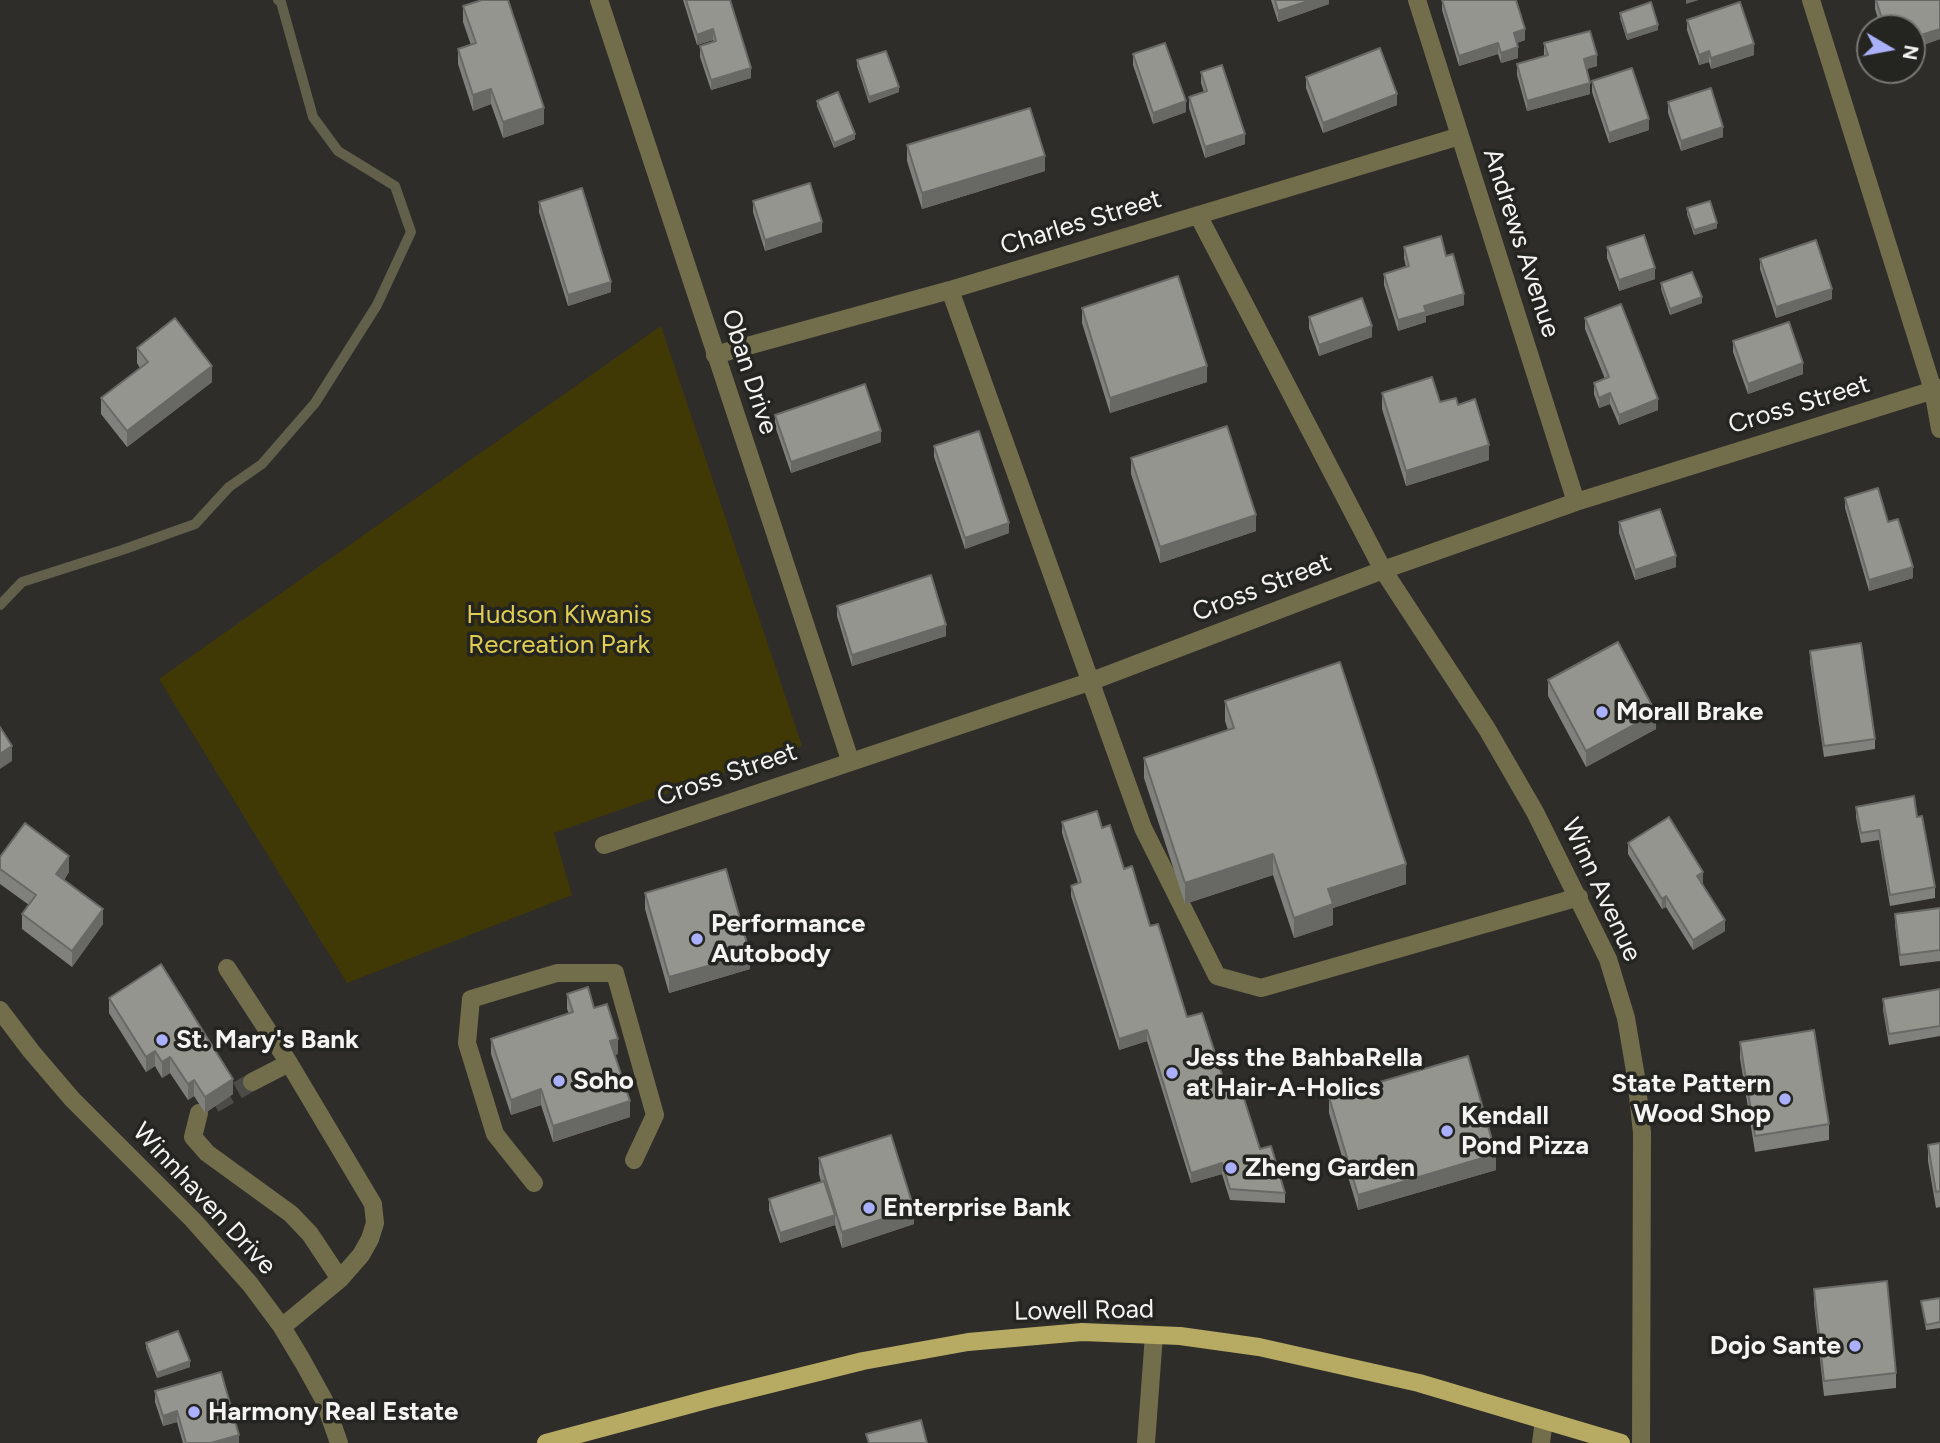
<!DOCTYPE html>
<style>
body{margin:0}
#map{position:relative;width:1940px;height:1443px;overflow:hidden;background:#2e2d2a;font-family:Figtree,sans-serif}
canvas{display:block}
.north{position:absolute;left:1856px;top:14px;width:70px;height:70px;box-sizing:border-box;background:#242420;border:2px solid #787774;border-radius:50%;rotate:100deg;font-size:19px;font-weight:700;line-height:28px;text-align:center;color:#f5f4f2}
.north::after{content:'';display:block;margin:auto;width:24px;height:32px;background:#aab0fb;clip-path:polygon(50% 0,100% 100%,50% 72%,0 100%)}
</style>
<div id="map">
<canvas width="1940" height="1443"></canvas>
<div class="north">N</div>
</div>
<script>
const context = document.querySelector('canvas').getContext('2d');
context.lineJoin = 'round';
function fillPath(path, color) {
  context.fillStyle = color;
  context.fill(path, 'evenodd');
}
function toPath(rows) {
  const path = new Path2D();
  for (const r of rows) {
    path.moveTo(r[0], r[1]);
    for (let i = 2; i < r.length; i += 2) path.lineTo(r[i], r[i + 1]);
  }
  return path;
}
function stroke(path, color, width, dash) {
  context.strokeStyle = color;
  context.lineWidth = width;
  context.lineCap = dash ? 'butt' : 'round';
  context.setLineDash(dash || []);
  context.stroke(path);
}
function drawText(font, color, halo, rows, align = 'center') {
  context.font = font + ' Figtree,sans-serif';
  context.lineWidth = 7;
  context.setLineDash([]);
  context.textBaseline = 'middle';
  context.strokeStyle = halo;
  context.fillStyle = color;
  for (const [text, x, y, turn = 0] of rows) {
    context.save();
    context.translate(x, y);
    context.rotate((+turn || 0) * Math.PI / 180);
    context.textAlign = isNaN(turn) ? turn : align;
    if (halo) context.strokeText(text, 0, 0);
    context.fillText(text, 0, 0);
    context.restore();
  }
}
fillPath(toPath([
 [661,326,802,746,554,833,572,895,347,983,159,679]
]), '#413905');
stroke(toPath([
 [0,605,22,582,122,550,195,524,229,487,262,464,315,403,377,305,411,232,395,186,338,151,313,117,281,2,278,0]
]), '#625f4b', 10);
stroke(toPath([
 [214,1104,252,1082]
]), '#4c4b48', 18, [18, 9]);
stroke(toPath([
 [599,0,850,760],
 [1417,0,1576,502],
 [1811,0,1933,390,1940,429],
 [1198,215,1383,570,1487,729,1535,812,1608,959,1626,1018,1636,1077,1642,1133,1641,1443],
 [950,290,1143,828,1217,976,1261,988,1579,897],
 [715,355,950,290,1460,136],
 [604,845,1092,681,1383,570,1576,502,1940,388],
 [227,968,289,1063,373,1204,375,1223,370,1239,361,1255,340,1279,282,1327],
 [0,1010,31,1051,72,1099,193,1220,250,1284,282,1327,303,1362,324,1400,339,1443],
 [252,1082,289,1063],
 [199,1113,193,1137,207,1153,291,1214,310,1234,340,1279],
 [534,1183,495,1134,467,1043,471,999,557,973,615,973,655,1115,634,1160],
 [1146,1443,1154,1335],
 [1541,1443,1544,1420]
]), '#726d4b', 18);
stroke(toPath([
 [546,1443,710,1399,863,1361,968,1342,1082,1332,1180,1336,1259,1347,1419,1383,1621,1443]
]), '#b7ab63', 18);
fillPath(toPath([
 [683,0,730,0,751,78,711,90,700,57,700,46,714,42,713,40,697,45],
 [1271,0,1329,0,1329,4,1278,22],
 [1442,0,1525,40,1517,43,1518,58,1501,63,1498,54,1459,66,1442,10],
 [1875,0,1940,0,1940,39,1912,49,1912,28,1881,28,1875,9],
 [463,6,544,124,503,138,491,104,473,111,458,64,458,49,471,45,463,22],
 [1620,13,1658,30,1627,40,1620,18],
 [1687,20,1754,55,1711,69,1709,62,1699,65,1687,30],
 [1544,43,1597,66,1586,69,1590,94,1527,111,1517,75,1517,64,1544,56],
 [1133,54,1186,112,1153,124,1133,65],
 [857,60,899,92,869,103,857,66],
 [1201,72,1245,144,1205,158,1189,108,1189,97,1204,92,1201,83],
 [1306,77,1397,105,1323,133,1306,88],
 [1592,81,1649,130,1609,143,1592,92],
 [817,101,855,139,834,148,817,106],
 [1668,102,1723,137,1681,151,1668,113],
 [907,145,1045,171,922,209,907,161],
 [753,201,822,232,765,251,753,212],
 [539,202,611,292,568,306,539,212],
 [1687,208,1717,228,1694,235,1687,214],
 [1404,247,1446,256,1464,305,1426,316,1426,322,1398,331,1384,285,1384,274,1406,267,1404,258],
 [1607,247,1655,279,1619,291,1607,258],
 [1760,259,1832,299,1776,318,1760,269],
 [1661,283,1702,303,1670,315,1661,289],
 [1082,308,1207,382,1110,413,1082,323],
 [1309,317,1372,337,1319,356,1309,328],
 [1585,318,1658,410,1619,425,1610,404,1599,408,1594,394,1594,383,1605,379,1585,329],
 [1733,341,1803,374,1748,394,1733,352],
 [137,348,212,382,127,447,101,414,101,398,140,368,137,363],
 [1382,393,1458,405,1489,460,1406,486,1382,409],
 [775,415,881,442,791,473,775,426],
 [934,446,1009,533,965,549,934,457],
 [1131,458,1256,531,1160,563,1131,474],
 [1845,498,1888,522,1913,578,1869,591,1845,508],
 [1619,522,1676,567,1635,580,1619,533],
 [837,606,946,636,852,666,837,616],
 [1810,651,1875,739,1875,749,1824,757,1810,662],
 [1548,680,1656,729,1586,767,1548,696],
 [1225,701,1406,884,1333,908,1333,925,1294,938,1273,875,1185,904,1144,778,1144,758,1228,730,1225,721],
 [1856,807,1917,817,1935,887,1935,898,1890,906,1879,840,1861,843,1856,817],
 [1062,822,1102,828,1124,869,1150,926,1187,1017,1285,1193,1285,1203,1230,1200,1222,1174,1191,1183,1147,1041,1119,1050,1071,896,1071,886,1078,883,1062,833],
 [1628,843,1703,883,1702,883,1725,931,1693,950,1666,907,1662,909,1628,854],
 [0,857,69,872,64,880,103,924,72,967,22,929,22,914,29,905,0,884],
 [645,893,750,969,669,993,645,909],
 [1940,908,1940,961,1900,966,1895,925,1895,914],
 [1940,989,1940,1036,1889,1045,1883,1010,1883,999],
 [567,994,594,1008,618,1054,615,1055,630,1117,553,1142,541,1105,511,1115,491,1054,491,1039,569,1014,567,1009],
 [109,998,233,1094,205,1113,194,1096,188,1100,170,1073,162,1078,155,1066,146,1072,109,1013],
 [1740,1042,1829,1124,1829,1140,1755,1152,1740,1058],
 [1329,1097,1496,1170,1358,1210,1329,1113],
 [1940,1143,1940,1207,1936,1208,1928,1161,1928,1145],
 [819,1158,914,1224,842,1248,835,1225,780,1243,769,1210,769,1199,821,1182,819,1174],
 [1814,1289,1896,1373,1896,1388,1824,1396,1814,1304],
 [1940,1298,1940,1328,1926,1330,1921,1301],
 [146,1343,190,1367,157,1378,146,1348],
 [155,1391,239,1443,183,1443,177,1422,163,1426,155,1402]
]), '#80807c');
fillPath(toPath([
 [1311,0,1329,0,1329,4,1278,22,1278,11],
 [1686,0,1699,0,1686,4],
 [1658,25,1658,30,1627,40,1627,35],
 [713,29,713,40,697,45,697,35],
 [1525,29,1525,40,1514,44,1514,33],
 [1940,29,1940,39,1912,49,1912,38],
 [1498,43,1498,54,1459,66,1459,56],
 [1754,44,1754,55,1711,69,1711,58],
 [1518,47,1518,58,1501,63,1501,53],
 [1709,51,1709,62,1699,65,1699,55],
 [1597,55,1597,66,1584,70,1584,59],
 [751,68,751,78,711,90,711,80],
 [1590,83,1590,94,1527,111,1527,101],
 [899,87,899,92,869,103,869,97],
 [491,89,491,104,473,111,473,95],
 [1397,94,1397,105,1323,133,1323,123],
 [1186,101,1186,112,1153,124,1153,113],
 [544,108,544,124,503,138,503,122],
 [1649,119,1649,130,1609,143,1609,133],
 [1723,127,1723,137,1681,151,1681,141],
 [855,134,855,139,834,148,834,143],
 [1245,134,1245,144,1205,158,1205,147],
 [1045,156,1045,171,922,209,922,193],
 [822,222,822,232,765,251,765,240],
 [1717,223,1717,228,1694,235,1694,230],
 [1655,268,1655,279,1619,291,1619,280],
 [611,282,611,292,568,306,568,295],
 [1832,289,1832,299,1776,318,1776,307],
 [1464,294,1464,305,1426,316,1426,322,1398,331,1398,320,1424,306],
 [1702,297,1702,303,1670,315,1670,309],
 [1372,326,1372,337,1319,356,1319,345],
 [1803,363,1803,374,1748,394,1748,384],
 [212,366,212,382,127,447,127,431],
 [1207,366,1207,382,1110,413,1110,398],
 [1610,393,1610,404,1599,408,1599,398],
 [1658,399,1658,410,1619,425,1619,415],
 [881,431,881,442,791,473,791,462],
 [1489,445,1489,460,1406,486,1406,471],
 [1256,515,1256,531,1160,563,1160,547],
 [1009,523,1009,533,965,549,965,538],
 [1676,556,1676,567,1635,580,1635,570],
 [1913,567,1913,578,1869,591,1869,580],
 [946,625,946,636,852,666,852,655],
 [1656,713,1656,729,1586,767,1586,751],
 [12,746,12,761,0,769,0,754],
 [1273,854,1273,875,1185,904,1185,883],
 [69,856,69,872,56,890,56,874],
 [1406,864,1406,884,1333,908,1333,925,1294,938,1294,918,1328,889],
 [1703,872,1703,883,1697,886,1697,876],
 [1666,896,1666,907,1662,909,1662,899],
 [103,909,103,924,72,967,72,951],
 [1725,920,1725,931,1693,950,1693,940],
 [750,954,750,969,669,993,669,977],
 [1147,1030,1147,1041,1119,1050,1119,1039],
 [618,1039,618,1054,610,1057,610,1041],
 [155,1051,155,1066,146,1072,146,1057],
 [170,1057,170,1073,162,1078,162,1062],
 [233,1079,233,1094,205,1113,205,1097],
 [194,1080,194,1096,188,1100,188,1084],
 [541,1089,541,1105,511,1115,511,1100],
 [630,1101,630,1117,553,1142,553,1126],
 [1496,1154,1496,1170,1358,1210,1358,1195],
 [1222,1163,1222,1174,1191,1183,1191,1173],
 [914,1209,914,1224,842,1248,842,1232],
 [835,1215,835,1225,780,1243,780,1233],
 [190,1361,190,1367,157,1378,157,1373],
 [177,1411,177,1422,163,1426,163,1416],
 [239,1435,239,1443,211,1443]
]), '#686865');
const building = toPath([
 [482,0,508,0,544,108,503,122,491,89,473,95,458,49,476,43,463,6,482,0],
 [686,0,730,0,751,68,711,80,700,46,716,41,713,29,697,35,686,0],
 [1275,0,1311,0,1278,11,1275,0],
 [1442,0,1516,0,1525,29,1514,33,1518,47,1501,53,1498,43,1459,56,1442,0],
 [1876,0,1940,0,1940,29,1912,38,1912,28,1885,28,1876,0],
 [1651,2,1658,25,1627,35,1620,13,1651,2],
 [1740,2,1754,44,1711,58,1709,51,1699,55,1687,20,1740,2],
 [1590,31,1597,55,1584,59,1590,83,1527,101,1517,64,1548,55,1544,43,1590,31],
 [1165,43,1186,101,1153,113,1133,54,1165,43],
 [1380,48,1397,94,1323,123,1306,77,1380,48],
 [886,51,899,87,869,97,857,60,886,51],
 [1222,65,1245,134,1205,147,1189,97,1207,91,1201,72,1222,65],
 [1632,68,1649,119,1609,133,1592,81,1632,68],
 [1711,88,1723,127,1681,141,1668,102,1711,88],
 [838,92,855,134,834,143,817,101,838,92],
 [1030,108,1045,156,922,193,907,145,1030,108],
 [810,183,822,222,765,240,753,201,810,183],
 [582,188,611,282,568,295,539,202,582,188],
 [1710,201,1717,223,1694,230,1687,208,1710,201],
 [1644,235,1655,268,1619,280,1607,247,1644,235],
 [1441,236,1446,256,1453,254,1464,294,1424,306,1426,312,1398,320,1384,274,1409,266,1404,247,1441,236],
 [1816,240,1832,289,1776,307,1760,259,1816,240],
 [1692,272,1702,297,1670,309,1661,283,1692,272],
 [1178,276,1207,366,1110,398,1082,308,1178,276],
 [1362,298,1372,326,1319,345,1309,317,1362,298],
 [1621,304,1658,399,1619,415,1610,393,1599,398,1594,383,1609,377,1585,318,1621,304],
 [175,318,212,366,127,431,101,398,148,362,137,348,175,318],
 [1789,322,1803,363,1748,384,1733,341,1789,322],
 [1432,377,1440,402,1456,398,1458,405,1475,399,1489,445,1406,471,1382,393,1432,377],
 [865,384,881,431,791,462,775,415,865,384],
 [1227,426,1256,515,1160,547,1131,458,1227,426],
 [979,431,1009,523,965,538,934,446,979,431],
 [1878,488,1888,522,1898,519,1913,567,1869,580,1845,498,1878,488],
 [1660,509,1676,556,1635,570,1619,522,1660,509],
 [931,575,946,625,852,655,837,606,931,575],
 [1618,642,1656,713,1586,751,1548,680,1618,642],
 [1861,643,1875,739,1824,746,1810,651,1861,643],
 [1340,662,1406,864,1328,889,1333,904,1294,918,1273,854,1185,883,1144,758,1234,728,1225,701,1340,662],
 [0,727,12,746,0,754,0,727],
 [1914,796,1917,817,1922,816,1935,887,1890,895,1879,830,1861,833,1856,807,1914,796],
 [1097,811,1102,828,1110,825,1124,869,1132,866,1150,926,1158,924,1187,1017,1202,1013,1226,1087,1239,1083,1260,1149,1271,1146,1285,1193,1230,1189,1222,1163,1191,1173,1147,1030,1119,1039,1071,886,1081,882,1062,822,1097,811],
 [1669,817,1703,872,1697,876,1725,920,1693,940,1666,896,1662,899,1628,843,1669,817],
 [25,823,69,856,56,874,103,909,72,951,22,914,36,895,0,869,0,857,25,823],
 [726,869,750,954,669,977,645,893,726,869],
 [1940,908,1940,950,1900,955,1895,914,1940,908],
 [161,964,233,1079,205,1097,194,1080,188,1084,170,1057,162,1062,155,1051,146,1057,109,998,161,964],
 [588,987,594,1008,607,1004,618,1039,610,1041,630,1101,553,1126,541,1089,511,1100,491,1039,573,1012,567,994,588,987],
 [1940,989,1940,1026,1889,1034,1883,999,1940,989],
 [1814,1030,1829,1124,1755,1136,1740,1042,1814,1030],
 [1468,1056,1496,1154,1358,1195,1329,1097,1468,1056],
 [891,1135,914,1209,842,1232,819,1158,891,1135],
 [1940,1143,1940,1191,1936,1192,1928,1145,1940,1143],
 [824,1181,835,1215,780,1233,769,1199,824,1181],
 [1887,1281,1896,1373,1824,1381,1814,1289,1887,1281],
 [1940,1298,1940,1322,1926,1325,1921,1301,1940,1298],
 [178,1331,190,1361,157,1373,146,1343,178,1331],
 [221,1372,239,1435,211,1443,186,1443,177,1411,163,1416,155,1391,221,1372],
 [921,1420,927,1443,869,1443,866,1434,921,1420]
]);
fillPath(building, '#959590');
stroke(building, '#686865', 2);
for (const [x, y, r, color] of [
 [1602,712,7,"#aab0fb"],
 [697,939,7,"#aab0fb"],
 [162,1040,7,"#aab0fb"],
 [1172,1073,7,"#aab0fb"],
 [559,1081,7,"#aab0fb"],
 [1785,1099,7,"#aab0fb"],
 [1447,1131,7,"#aab0fb"],
 [1231,1168,7,"#aab0fb"],
 [869,1208,7,"#aab0fb"],
 [1855,1346,7,"#aab0fb"],
 [194,1412,7,"#aab0fb"]
]) {
  const dot = new Path2D();
  dot.arc(x, y, r, 0, 2 * Math.PI);
  context.fillStyle = color;
  context.fill(dot);
  stroke(dot, '#242420', 2.5);
}
drawText('26px', '#f5f4f2', '#242420', [
 ["Charles Street",1081,223,-17],
 ["Andrews Avenue",1521,243,72],
 ["Oban Drive",749,372,72],
 ["Cross Street",1799,405,-17],
 ["Cross Street",1262,588,-21],
 ["Cross Street",727,775,-19],
 ["Winn Avenue",1601,890,65],
 ["Winnhaven Drive",204,1199,47],
 ["Lowell Road",1084,1311,-1]
]);
drawText('26px', '#e0cd54', '#242420', [
 ["Hudson Kiwanis",559,615],
 ["Recreation Park",559,645]
]);
drawText('bold 26px', '#f5f4f2', '#242420', [
 ["Morall Brake",1616,712],
 ["Performance",711,924],
 ["Autobody",711,954],
 ["St. Mary's Bank",176,1040],
 ["Jess the BahbaRella",1186,1058],
 ["at Hair-A-Holics",1186,1088],
 ["Soho",573,1081],
 ["State Pattern",1771,1084,"right"],
 ["Wood Shop",1771,1114,"right"],
 ["Kendall",1461,1116],
 ["Pond Pizza",1461,1146],
 ["Zheng Garden",1245,1168],
 ["Enterprise Bank",883,1208],
 ["Dojo Sante",1841,1346,"right"],
 ["Harmony Real Estate",208,1412]
], 'left');
</script>
